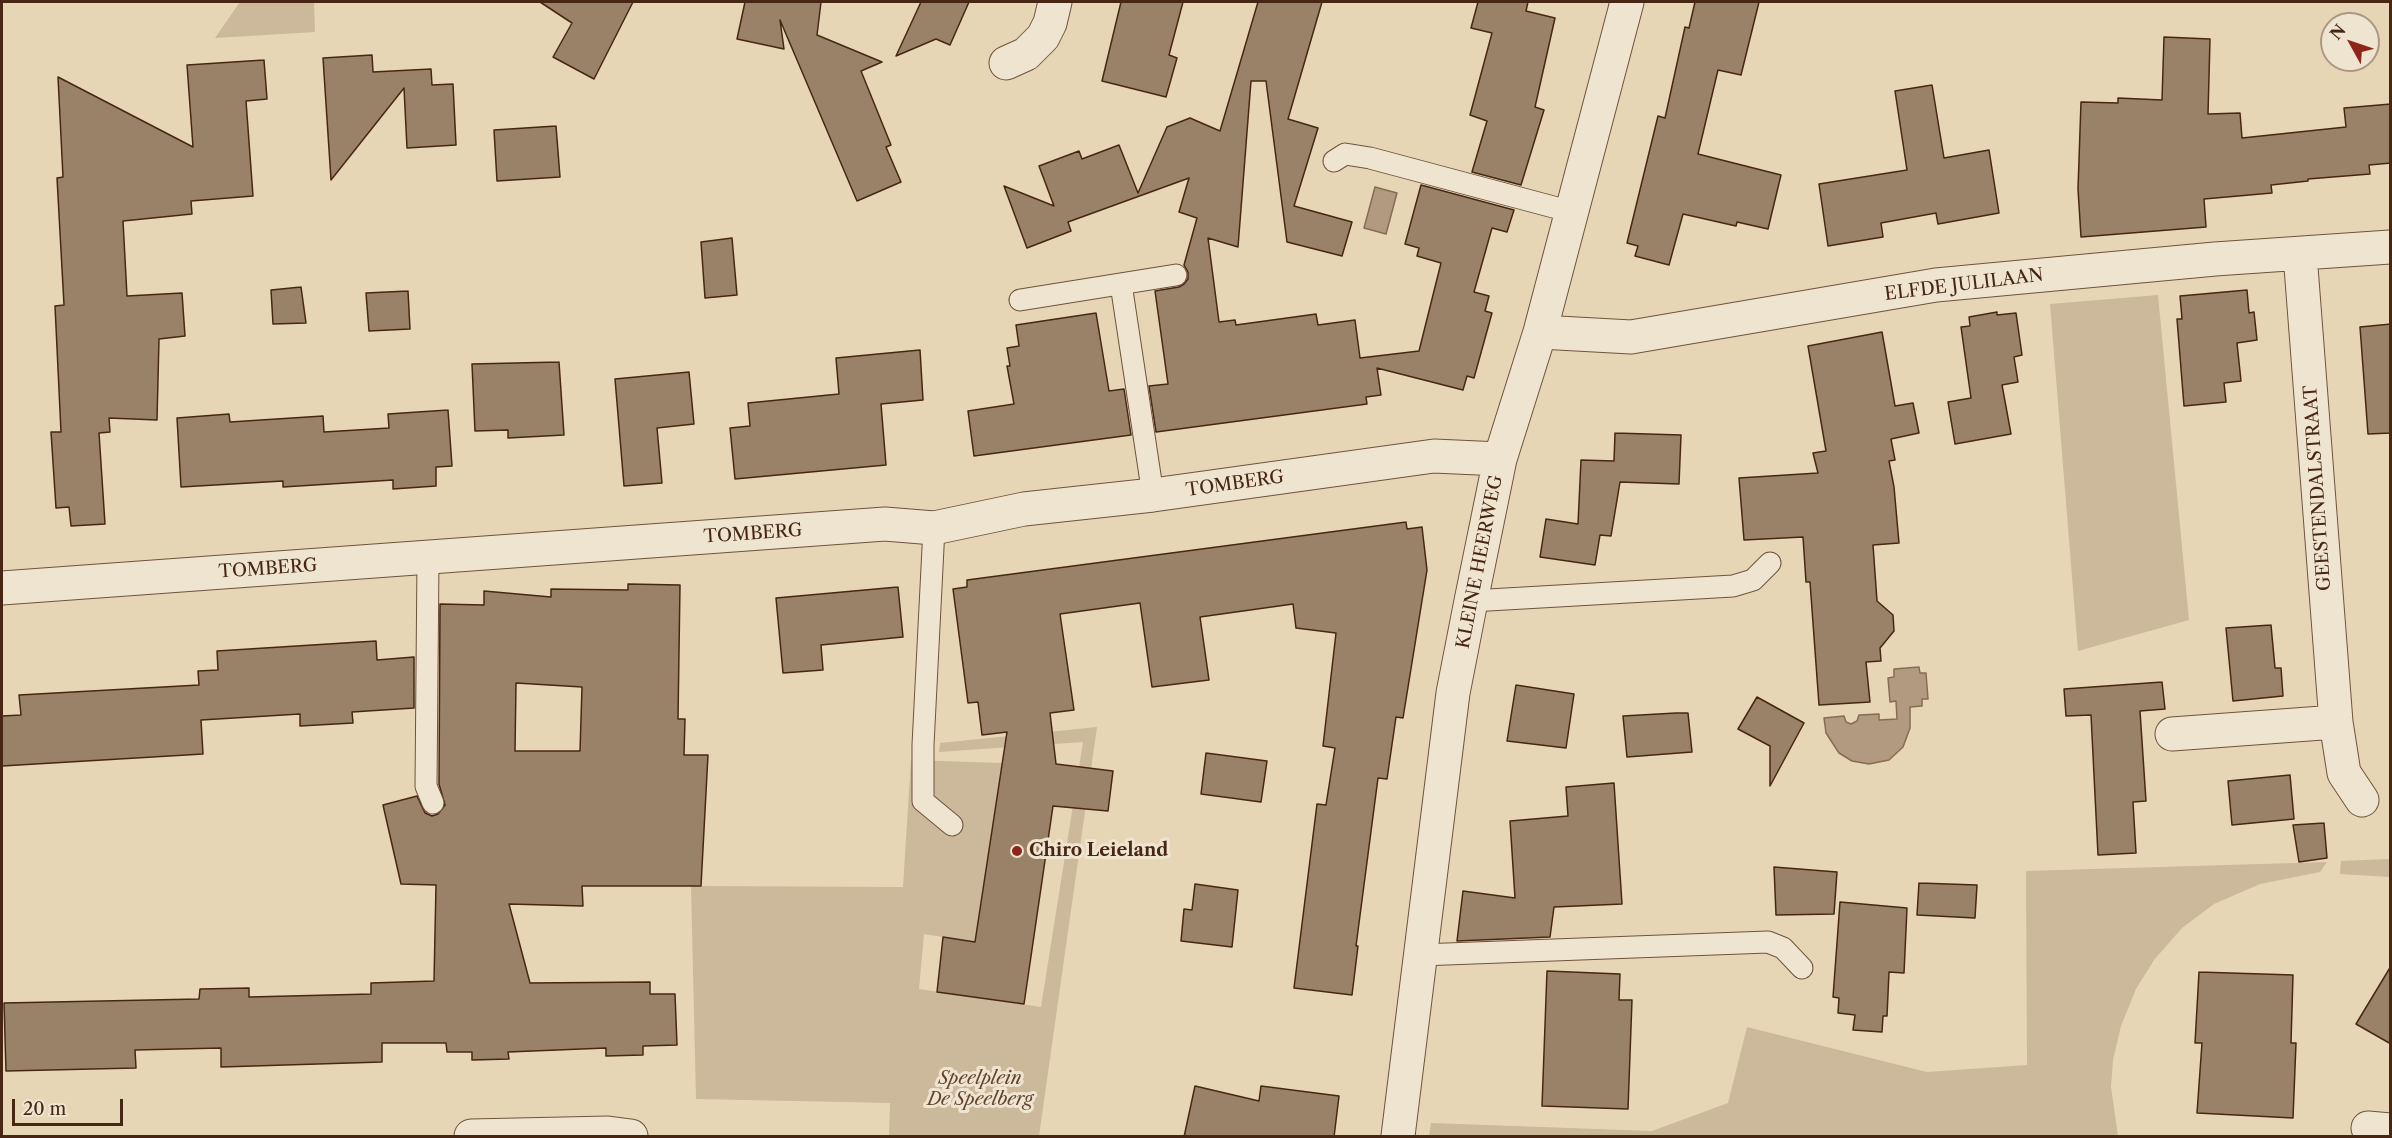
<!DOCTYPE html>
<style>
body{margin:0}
#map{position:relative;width:2392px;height:1138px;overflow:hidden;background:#e7d6b6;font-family:"Libre Caslon Text",serif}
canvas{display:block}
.frame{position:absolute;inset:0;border:3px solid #472713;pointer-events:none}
.north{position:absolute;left:2320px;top:12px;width:60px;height:60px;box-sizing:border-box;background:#efe4d0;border:2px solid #ac9884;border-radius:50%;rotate:310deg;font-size:16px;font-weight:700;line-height:24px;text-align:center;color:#472713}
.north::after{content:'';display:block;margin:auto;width:21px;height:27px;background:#8f2418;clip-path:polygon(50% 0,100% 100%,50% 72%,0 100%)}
.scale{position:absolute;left:12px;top:1099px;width:111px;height:27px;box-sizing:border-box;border:3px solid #472713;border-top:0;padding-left:8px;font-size:18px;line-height:21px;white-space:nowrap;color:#472713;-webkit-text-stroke:4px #efe4d0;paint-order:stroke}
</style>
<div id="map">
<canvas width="2392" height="1138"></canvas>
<div class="frame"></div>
<div class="north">N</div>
<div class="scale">20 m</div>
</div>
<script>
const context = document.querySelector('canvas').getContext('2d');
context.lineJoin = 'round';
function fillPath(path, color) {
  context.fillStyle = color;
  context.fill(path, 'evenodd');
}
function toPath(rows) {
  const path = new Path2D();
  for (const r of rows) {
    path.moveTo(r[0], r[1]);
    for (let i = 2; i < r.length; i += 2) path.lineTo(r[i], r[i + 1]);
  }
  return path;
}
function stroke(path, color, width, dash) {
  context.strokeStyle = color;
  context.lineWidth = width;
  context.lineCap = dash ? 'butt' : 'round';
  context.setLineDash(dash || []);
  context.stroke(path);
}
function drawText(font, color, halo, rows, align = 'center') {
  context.font = font + ' "Libre Caslon Text",serif';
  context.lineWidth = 6;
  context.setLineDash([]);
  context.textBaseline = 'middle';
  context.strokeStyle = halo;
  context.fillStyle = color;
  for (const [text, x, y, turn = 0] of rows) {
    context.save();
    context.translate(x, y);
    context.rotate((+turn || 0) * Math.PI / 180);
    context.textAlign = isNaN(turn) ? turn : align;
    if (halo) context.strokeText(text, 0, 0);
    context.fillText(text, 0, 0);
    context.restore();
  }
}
fillPath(toPath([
 [240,2,314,2,315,32,215,38],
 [2158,295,2189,620,2078,651,2050,304],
 [1097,727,1039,1136,889,1136,890,1103,696,1099,691,886,903,887,911,760,1002,763,975,942,924,934,919,989,1041,1007,1083,742,939,752,940,743],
 [2390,859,2390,877,2340,874,2341,861],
 [2327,862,2320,872,2260,884,2214,904,2182,928,2154,960,2136,989,2121,1026,2113,1060,2111,1087,2118,1136,1429,1136,1431,1123,1652,1131,1728,1103,1747,1027,1927,1072,2027,1065,2026,871]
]), '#ccb89a');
const water = toPath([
 [1375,187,1397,193,1386,234,1364,228,1375,187],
 [1919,667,1920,673,1926,673,1928,699,1922,699,1922,706,1910,707,1910,728,1903,747,1889,760,1869,764,1852,761,1839,753,1826,733,1824,718,1844,716,1846,722,1851,724,1857,721,1859,715,1879,714,1879,720,1897,719,1896,701,1890,702,1888,678,1894,677,1894,669,1919,667]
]);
fillPath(water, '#b19a7f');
stroke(water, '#876c54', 1.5);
const building = toPath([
 [540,2,633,2,594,79,553,57,572,23,540,2],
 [745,2,821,2,817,35,882,62,861,71,891,145,886,147,901,182,857,201,780,20,784,49,737,39,745,2],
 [921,2,969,2,950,45,936,39,896,56,921,2],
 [1121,2,1183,2,1169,55,1177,58,1166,97,1102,81,1121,2],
 [1258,2,1322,2,1288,119,1318,128,1294,206,1352,222,1342,256,1287,242,1266,81,1251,81,1238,247,1208,238,1219,322,1235,320,1236,325,1316,314,1318,325,1355,320,1360,358,1419,351,1441,263,1417,256,1419,248,1405,244,1421,185,1514,210,1507,232,1492,228,1474,292,1489,296,1485,311,1492,313,1474,378,1467,376,1463,390,1377,368,1381,395,1366,397,1367,404,1156,432,1149,386,1168,384,1155,291,1179,287,1184,284,1188,279,1188,272,1184,265,1197,218,1179,212,1189,178,1068,222,1071,231,1027,248,1004,186,1054,206,1039,166,1079,151,1082,159,1119,145,1138,193,1167,127,1190,118,1220,131,1258,2],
 [1478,2,1528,2,1526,11,1555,18,1535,107,1544,110,1521,185,1472,172,1487,121,1470,115,1492,33,1471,28,1478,2],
 [1695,2,1759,2,1741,75,1718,70,1698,154,1781,175,1768,229,1737,222,1736,226,1683,214,1669,265,1635,256,1638,246,1627,243,1658,116,1665,118,1685,27,1689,28,1695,2],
 [2164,37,2210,39,2208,114,2240,113,2242,138,2346,127,2344,108,2391,104,2391,163,2369,165,2370,174,2308,179,2308,181,2271,185,2272,193,2204,199,2206,227,2081,237,2078,189,2081,102,2118,103,2118,98,2162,100,2164,37],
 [372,55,373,72,431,69,432,85,453,84,456,145,407,148,404,88,331,180,323,58,372,55],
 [264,60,267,99,246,101,253,196,191,201,192,214,123,221,127,296,182,293,185,336,159,339,157,420,109,418,110,432,99,433,105,524,71,526,69,507,56,508,51,432,61,432,55,306,64,305,57,178,63,177,58,77,193,147,187,65,264,60],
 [1932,85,1944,158,1989,150,1999,213,1938,224,1936,213,1881,223,1883,237,1828,246,1819,184,1907,170,1895,91,1932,85],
 [556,126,560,177,497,181,494,130,556,126],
 [732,238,737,295,705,298,701,242,732,238],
 [301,287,306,323,273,324,271,290,301,287],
 [2247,290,2249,313,2254,312,2257,340,2237,343,2241,381,2224,383,2226,402,2184,406,2177,319,2182,319,2180,296,2247,290],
 [408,291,410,329,369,331,366,293,408,291],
 [1997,312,1997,315,2016,313,2022,355,2014,357,2018,382,2002,385,2011,434,1955,444,1948,402,1971,398,1961,327,1970,326,1969,317,1997,312],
 [1096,313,1109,391,1124,389,1131,435,974,456,968,411,1014,404,1007,366,1010,366,1007,348,1019,346,1016,325,1096,313],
 [2391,324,2391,433,2368,434,2360,327,2391,324],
 [1882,332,1895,406,1913,403,1919,433,1891,439,1895,460,1889,461,1894,487,1899,543,1873,545,1877,601,1893,615,1894,631,1880,648,1881,661,1866,662,1870,702,1819,705,1810,582,1806,582,1803,537,1744,540,1739,478,1818,473,1813,453,1826,451,1808,346,1882,332],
 [920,350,923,400,881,404,886,465,735,479,730,428,750,426,748,403,839,394,836,358,920,350],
 [559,362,564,435,508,438,508,430,475,431,472,364,559,362],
 [689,372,694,424,657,428,662,483,624,486,615,379,689,372],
 [448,410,452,466,436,467,436,486,393,489,393,480,283,487,283,481,181,487,177,418,229,414,230,422,323,416,324,432,389,428,388,414,448,410],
 [1615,433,1681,435,1679,484,1620,482,1611,536,1600,535,1595,565,1540,557,1546,519,1578,524,1581,460,1614,461,1615,433],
 [1406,522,1407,529,1422,527,1427,570,1403,718,1396,717,1387,779,1378,778,1356,946,1358,946,1352,995,1294,988,1317,804,1326,805,1335,748,1323,746,1336,633,1296,628,1293,604,1200,617,1209,680,1152,687,1140,603,1060,614,1074,710,1050,713,1056,764,1113,771,1108,811,1053,806,1024,1004,937,992,943,937,975,942,1007,732,982,735,978,702,968,703,953,589,967,587,967,580,1406,522],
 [628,584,680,585,678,719,685,719,684,755,708,755,701,886,582,886,583,906,509,904,530,983,650,982,650,994,675,994,677,1045,643,1046,643,1055,606,1056,606,1048,508,1052,509,1059,472,1060,472,1052,447,1052,446,1043,382,1043,382,1062,221,1067,221,1048,135,1050,136,1068,6,1071,4,1003,199,999,200,989,249,988,249,997,371,994,371,983,434,981,436,885,401,884,383,805,417,796,425,813,432,816,438,814,445,805,439,784,440,604,484,605,484,591,551,597,551,589,628,590,628,584],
 [516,683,582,687,580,751,515,751,516,683],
 [898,587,903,637,821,645,823,670,783,673,776,598,898,587],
 [2271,625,2275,668,2281,668,2283,696,2233,701,2226,628,2271,625],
 [376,641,377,660,414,657,414,708,352,712,353,723,300,726,300,714,201,720,203,754,2,766,2,716,21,715,19,695,199,685,198,671,218,670,217,651,376,641],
 [2162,682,2165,709,2140,711,2146,801,2133,802,2136,853,2098,855,2091,715,2066,716,2064,689,2162,682],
 [1516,685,1574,694,1566,748,1507,741,1516,685],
 [1757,697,1804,723,1770,786,1770,746,1738,729,1757,697],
 [1676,713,1688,713,1692,752,1627,757,1623,716,1676,713],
 [1206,753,1267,761,1261,802,1201,794,1206,753],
 [2290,775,2294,819,2232,825,2228,781,2290,775],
 [1614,783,1622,904,1554,907,1550,937,1457,941,1463,891,1515,898,1510,821,1568,816,1566,787,1614,783],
 [2324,823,2327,858,2299,862,2293,825,2324,823],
 [1774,867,1837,872,1834,914,1776,915,1774,867],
 [1919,883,1977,885,1975,918,1917,915,1919,883],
 [1195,884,1238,890,1232,947,1181,941,1184,909,1192,910,1195,884],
 [1840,902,1907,908,1904,973,1889,972,1887,1016,1883,1016,1882,1032,1853,1030,1855,1015,1838,1013,1839,998,1833,997,1840,902],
 [2391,966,2391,1044,2356,1024,2391,966],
 [1547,971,1620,974,1619,1000,1632,1000,1628,1109,1542,1106,1547,971],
 [2199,972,2293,975,2291,1043,2296,1043,2293,1118,2197,1113,2202,1043,2195,1043,2199,972],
 [1195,1086,1259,1101,1261,1086,1339,1096,1334,1137,1184,1137,1195,1086]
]);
fillPath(building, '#9a8268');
stroke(building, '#472713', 1.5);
const lane = toPath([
 [1334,161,1345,154,1370,158,1572,212],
 [1121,284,1153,495],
 [1020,300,1176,275],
 [934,528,923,745,923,801,952,825],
 [428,558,426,786,433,803],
 [1471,601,1733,586,1753,580,1770,563],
 [1420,955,1768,942,1783,948,1802,968]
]);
const street = toPath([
 [1006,63,1026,54,1043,37,1050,23,1055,2],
 [2300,254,2336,722,2344,773,2362,800],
 [1540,332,1631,337,1936,285,2215,259,2390,247],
 [2,588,885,524,934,528,1024,509,1153,495,1434,456,1500,459],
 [2172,734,2336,722],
 [2368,1128,2390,1130],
 [471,1136,608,1133,631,1136],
 [1398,1136,1453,693,1471,601,1500,459,1540,332,1627,2]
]);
stroke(lane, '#6f533c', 23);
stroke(street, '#6f533c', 35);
stroke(lane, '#efe4d0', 21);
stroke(street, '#efe4d0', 33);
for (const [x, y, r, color] of [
 [1017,851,6,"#8f2418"]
]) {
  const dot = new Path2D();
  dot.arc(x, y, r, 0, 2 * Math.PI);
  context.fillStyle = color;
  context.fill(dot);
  stroke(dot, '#efe4d0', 2);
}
drawText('18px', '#472713', '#efe4d0', [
 ["ELFDE JULILAAN",1964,285,-7],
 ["TOMBERG",1235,484,-8],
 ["GEESTENDALSTRAAT",2318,488,-94],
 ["TOMBERG",753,534,-4],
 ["KLEINE HEERWEG",1480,562,-79],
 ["TOMBERG",268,569,-4]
]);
drawText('bold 18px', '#472713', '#efe4d0', [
 ["Chiro Leieland",1029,851]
], 'left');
drawText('italic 18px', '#62442e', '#efe4d0', [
 ["Speelplein",980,1079],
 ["De Speelberg",980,1100]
]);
</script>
